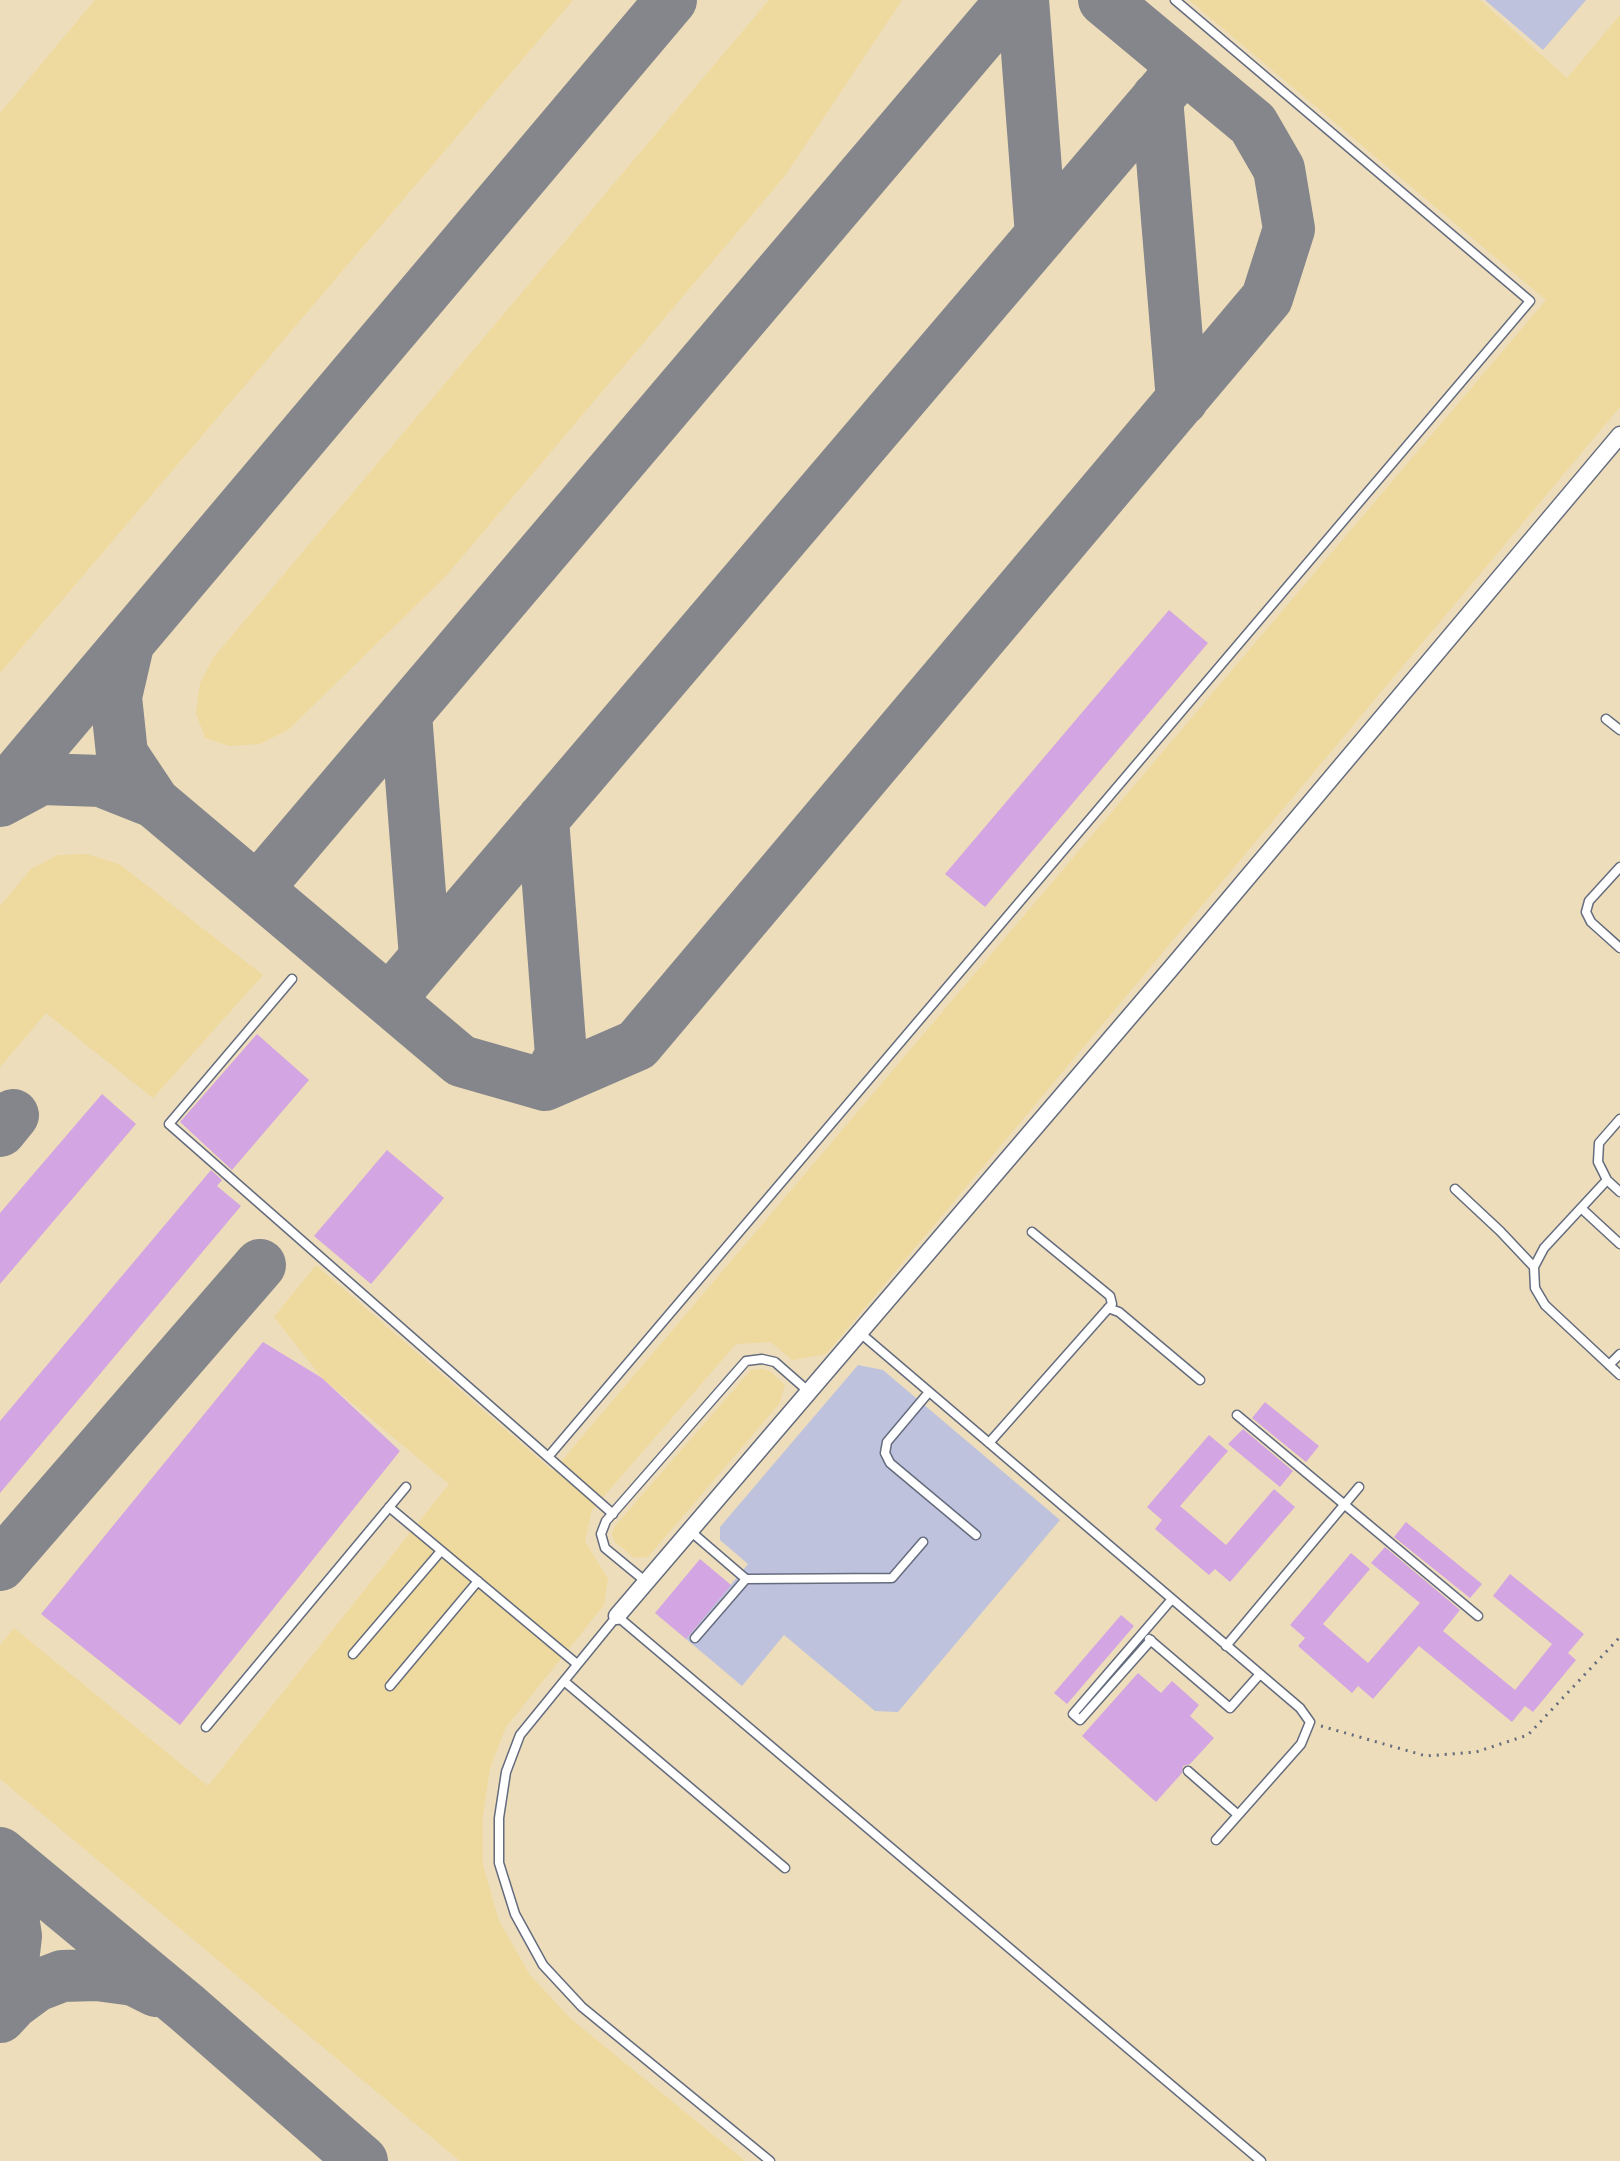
<!DOCTYPE html>
<style>
body{margin:0}
canvas{display:block;background:#edddba}
</style>
<canvas width="1620" height="2161"></canvas>
<script>
const context = document.querySelector('canvas').getContext('2d');
context.lineJoin = 'round';
function fillPath(path, color) {
  context.fillStyle = color;
  context.fill(path, 'evenodd');
}
function toPath(rows) {
  const path = new Path2D();
  for (const r of rows) {
    path.moveTo(r[0], r[1]);
    for (let i = 2; i < r.length; i += 2) path.lineTo(r[i], r[i + 1]);
  }
  return path;
}
function stroke(path, color, width, dash) {
  context.strokeStyle = color;
  context.lineWidth = width;
  context.lineCap = dash ? 'butt' : 'round';
  context.setLineDash(dash || []);
  context.stroke(path);
}
fillPath(toPath([
 [1485,0,1586,0,1543,50],
 [858,1365,883,1370,1060,1520,898,1712,875,1711,784,1635,742,1686,686,1639,748,1564,720,1540,720,1527]
]), '#bec2dd');
fillPath(toPath([
 [95,0,573,0,0,673,0,113],
 [769,0,902,0,784,177,445,577,289,729,260,744,230,746,205,738,196,713,200,683,214,657],
 [1189,0,1480,0,1567,78,1620,15,1620,407,826,1354,792,1360,771,1342,736,1344,592,1510,585,1541,608,1579,604,1605,506,1727,490,1768,483,1816,483,1865,499,1921,530,1975,571,2019,745,2161,460,2161,0,1779,0,1645,14,1628,208,1786,449,1484,322,1378,274,1317,316,1265,553,1471,1546,300],
 [87,854,119,864,263,975,153,1098,46,1013,0,1067,0,906,31,869,58,855],
 [761,1369,770,1371,785,1385,779,1404,648,1557,634,1558,615,1542,612,1534,615,1526,751,1370]
]), '#eeda9e');
stroke(toPath([
 [1023,0,1041,235],
 [1157,98,1182,400],
 [406,714,425,957],
 [0,795,671,0],
 [0,801,41,779,101,781,154,802,122,754,116,697,128,645],
 [154,802,461,1061,545,1085,637,1045,1267,298,1289,229,1279,169,1253,124,1104,0],
 [543,819,561,1055,545,1085],
 [257,889,1012,0],
 [389,1000,1184,67],
 [0,1131,13,1115],
 [0,1565,260,1265],
 [0,1853,187,2008,362,2161],
 [0,1869,8,1885,16,1936,12,1970,0,2004],
 [0,2017,13,2003,36,1986,62,1976,97,1975,134,1980,156,1991]
]), '#84868c', 52);
fillPath(toPath([
 [1169,610,1208,643,985,907,945,874],
 [257,1034,309,1080,232,1170,180,1122],
 [102,1094,136,1124,0,1284,0,1213],
 [387,1150,444,1198,371,1284,314,1236],
 [211,1170,222,1180,217,1186,241,1206,0,1493,0,1421],
 [263,1342,322,1378,400,1451,180,1725,41,1614],
 [1265,1402,1319,1446,1306,1462,1252,1418],
 [1243,1429,1293,1471,1280,1487,1228,1444],
 [1209,1435,1228,1451,1180,1506,1226,1545,1274,1489,1295,1507,1230,1582,1215,1569,1209,1575,1155,1529,1162,1520,1147,1507],
 [1406,1522,1482,1584,1470,1598,1394,1537],
 [1385,1547,1460,1610,1443,1631,1515,1690,1552,1644,1493,1596,1510,1574,1584,1634,1568,1653,1576,1660,1533,1712,1525,1706,1512,1722,1419,1646,1373,1699,1358,1686,1352,1693,1298,1646,1305,1638,1290,1625,1351,1553,1370,1569,1323,1624,1368,1663,1420,1603,1371,1563],
 [700,1559,731,1585,686,1639,655,1613],
 [1121,1615,1134,1626,1067,1704,1054,1693],
 [1138,1673,1161,1693,1172,1681,1199,1705,1190,1716,1214,1738,1190,1764,1183,1766,1182,1773,1156,1802,1082,1736]
]), '#d3a5e2');
const lane = toPath([
 [1606,719,1620,730],
 [1620,867,1589,901,1586,912,1591,922,1620,948],
 [292,979,169,1124,613,1514],
 [1620,1119,1599,1143,1598,1162,1607,1180,1544,1248,1534,1267,1535,1288,1545,1305,1620,1375],
 [1607,1180,1620,1192],
 [1455,1189,1500,1231,1534,1267],
 [1581,1208,1620,1244],
 [1108,1308,1119,1312,1200,1380],
 [859,1332,1300,1708,1310,1722,1301,1744,1216,1840],
 [1609,1365,1620,1354],
 [929,1392,887,1442,885,1453,890,1463,976,1535],
 [1237,1415,1478,1616],
 [989,1443,1112,1304,1110,1296,1032,1232],
 [548,1457,1530,301,1175,0],
 [389,1507,577,1664],
 [689,1530,746,1579],
 [645,1581,605,1548,601,1534,606,1521,746,1361,762,1359,775,1362,808,1391],
 [695,1638,746,1579,892,1578,923,1542],
 [1149,1639,1230,1708,1260,1674],
 [1151,1640,1080,1720,1073,1714,1172,1599],
 [1226,1646,1359,1487],
 [353,1654,441,1551],
 [564,1681,785,1868],
 [390,1686,478,1581],
 [206,1727,406,1487],
 [1188,1771,1237,1814],
 [770,2161,582,2007,543,1965,515,1914,499,1863,499,1818,506,1772,520,1735,617,1616,1261,2161]
]);
const street = toPath([
 [617,1616,1173,966,1620,435]
]);
stroke(lane, '#646c7e', 11);
stroke(street, '#646c7e', 19);
stroke(toPath([
 [1321,1726,1426,1756,1476,1752,1528,1735,1620,1637]
]), '#646c7e', 3, [2, 6]);
stroke(lane, '#fff', 8);
stroke(street, '#fff', 16);
</script>
